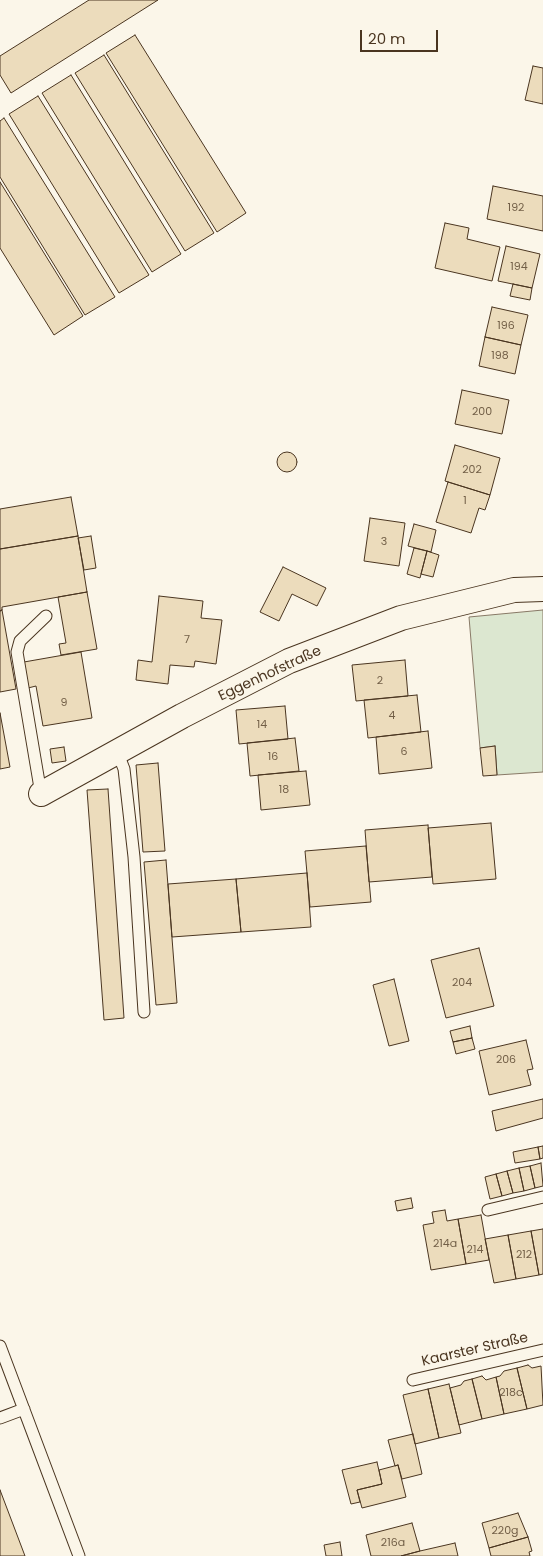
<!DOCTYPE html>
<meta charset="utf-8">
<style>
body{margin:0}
#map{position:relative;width:543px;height:1556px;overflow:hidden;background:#fbf6e9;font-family:Poppins,sans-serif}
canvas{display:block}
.scale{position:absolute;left:360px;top:30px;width:78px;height:22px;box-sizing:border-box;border:2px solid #4a3520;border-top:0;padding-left:6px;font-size:15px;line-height:18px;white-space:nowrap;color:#4a3520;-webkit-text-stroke:4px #fbf6e9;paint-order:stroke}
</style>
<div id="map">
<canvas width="543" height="1556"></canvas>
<div class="scale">20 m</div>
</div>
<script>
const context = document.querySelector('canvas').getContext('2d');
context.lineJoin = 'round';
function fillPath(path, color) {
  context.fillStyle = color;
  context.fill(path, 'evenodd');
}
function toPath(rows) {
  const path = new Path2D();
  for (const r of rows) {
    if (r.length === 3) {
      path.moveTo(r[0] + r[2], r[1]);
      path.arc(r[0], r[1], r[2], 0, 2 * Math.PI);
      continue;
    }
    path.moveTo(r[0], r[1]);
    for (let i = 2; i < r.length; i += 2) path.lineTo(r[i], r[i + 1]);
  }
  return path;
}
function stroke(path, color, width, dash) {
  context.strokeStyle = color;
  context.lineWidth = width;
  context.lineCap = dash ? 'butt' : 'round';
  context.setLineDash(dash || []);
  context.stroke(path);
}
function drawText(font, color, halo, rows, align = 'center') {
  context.font = font + ' Poppins,sans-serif';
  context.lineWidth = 4;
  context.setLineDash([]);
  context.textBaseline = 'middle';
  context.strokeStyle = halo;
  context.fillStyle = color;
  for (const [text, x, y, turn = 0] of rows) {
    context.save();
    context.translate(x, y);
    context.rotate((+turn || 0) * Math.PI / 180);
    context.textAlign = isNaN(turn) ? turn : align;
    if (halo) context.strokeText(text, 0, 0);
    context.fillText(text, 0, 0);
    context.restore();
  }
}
const green = toPath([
 [543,610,543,772,497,775,495,746,480,748,469,617,543,610]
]);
fillPath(green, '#dce7d0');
stroke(green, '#887966', 1);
const building = toPath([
 [89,0,158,0,11,93,0,75,0,56,89,0],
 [135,35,246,213,217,232,106,53,135,35],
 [104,55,214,233,185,251,75,73,104,55],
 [533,66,543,68,543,104,525,100,533,66],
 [71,75,181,254,152,272,42,93,71,75],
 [38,96,149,275,119,293,9,114,38,96],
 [4,118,115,297,85,315,0,177,0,121,4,118],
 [0,182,83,316,54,335,0,248,0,182],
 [493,186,543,196,543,231,487,219,493,186],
 [445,223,469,228,467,239,500,247,492,281,435,268,445,223],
 [506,246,540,254,532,288,498,281,506,246],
 [513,284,532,288,530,300,510,296,513,284],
 [492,307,528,315,521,345,485,337,492,307],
 [485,337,521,345,515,374,479,366,485,337],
 [462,390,509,400,502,434,455,424,462,390],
 [455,445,500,458,490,495,445,481,455,445],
 [287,462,10],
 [448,482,490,495,485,510,479,508,471,533,436,522,448,482],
 [71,497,78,536,0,549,0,509,71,497],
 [370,518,405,523,399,566,364,561,370,518],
 [414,524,436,530,431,552,408,546,414,524],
 [78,536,87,592,2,607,2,610,0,611,0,549,78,536],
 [91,536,96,568,84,570,78,538,91,536],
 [414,548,427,551,420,578,407,574,414,548],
 [427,551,439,555,433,577,421,574,427,551],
 [283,567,326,588,317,606,292,594,279,621,260,612,283,567],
 [87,592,97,649,61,655,59,644,66,643,58,597,87,592],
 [159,596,203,601,201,618,222,620,216,664,195,661,194,667,170,665,168,684,136,680,138,660,152,662,159,596],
 [2,610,16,689,0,692,0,611,2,610],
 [81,652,92,718,43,726,36,686,28,688,24,662,81,652],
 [405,660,408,696,356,701,352,665,405,660],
 [417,695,421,732,368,738,364,700,417,695],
 [285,706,288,739,239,744,236,710,285,706],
 [0,713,10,767,0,769,0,713],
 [428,731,432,768,379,774,376,737,428,731],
 [295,738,299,771,250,776,247,743,295,738],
 [495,746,497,775,483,776,480,748,495,746],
 [64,747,66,761,52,763,50,749,64,747],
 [158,763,165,851,143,852,136,765,158,763],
 [306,771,310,805,261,810,258,775,306,771],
 [108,789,124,1018,104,1020,87,790,108,789],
 [491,823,496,879,433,884,428,828,491,823],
 [428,825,432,877,369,882,365,830,428,825],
 [366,846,371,902,310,907,305,851,366,846],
 [166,860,177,1003,156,1005,144,862,166,860],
 [307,873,311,927,241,932,236,879,307,873],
 [236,879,241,932,172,937,168,884,236,879],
 [479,948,494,1006,446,1018,431,960,479,948],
 [394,979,409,1041,389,1046,373,985,394,979],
 [470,1026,472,1038,453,1042,450,1031,470,1026],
 [472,1038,475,1049,456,1054,453,1042,472,1038],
 [526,1040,533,1069,527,1070,531,1085,489,1095,479,1051,526,1040],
 [543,1099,543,1118,496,1131,492,1111,543,1099],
 [543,1146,543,1158,540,1159,538,1147,543,1146],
 [538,1147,540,1159,515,1163,513,1152,538,1147],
 [541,1163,543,1186,535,1188,530,1166,541,1163],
 [530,1166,535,1188,524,1191,519,1168,530,1166],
 [519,1168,524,1191,513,1193,507,1171,519,1168],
 [507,1171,513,1193,502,1196,496,1174,507,1171],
 [496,1174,502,1196,490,1199,485,1177,496,1174],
 [411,1198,413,1208,397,1211,395,1201,411,1198],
 [445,1210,447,1221,458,1219,466,1264,431,1270,423,1225,434,1223,432,1212,445,1210],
 [481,1215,489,1260,466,1264,458,1219,481,1215],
 [543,1229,543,1274,539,1275,531,1231,543,1229],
 [531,1231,539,1275,516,1279,508,1235,531,1231],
 [508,1235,516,1279,494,1283,485,1239,508,1235],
 [528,1365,532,1368,541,1366,543,1405,527,1409,517,1368,528,1365],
 [517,1368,527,1409,504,1414,496,1377,500,1376,504,1371,517,1368],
 [482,1376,486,1380,496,1377,504,1414,482,1419,472,1379,482,1376],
 [472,1379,482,1419,459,1425,450,1388,461,1385,464,1381,472,1379],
 [449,1384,461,1433,439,1438,428,1389,449,1384],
 [428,1389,439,1438,415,1444,403,1395,428,1389],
 [413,1434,422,1474,402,1479,398,1465,395,1466,388,1440,413,1434],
 [377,1462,382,1484,357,1490,360,1502,351,1504,342,1470,377,1462],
 [398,1465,406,1497,362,1508,357,1490,382,1484,379,1470,398,1465],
 [0,1490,25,1556,0,1556,0,1490],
 [518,1513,528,1537,489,1548,482,1523,518,1513],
 [412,1523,420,1551,401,1556,371,1556,366,1535,412,1523],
 [528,1537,532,1551,529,1552,530,1556,491,1556,489,1548,528,1537],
 [340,1542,342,1556,326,1556,324,1545,340,1542],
 [455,1543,458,1556,401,1556,420,1551,455,1543]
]);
fillPath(building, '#ecdcbc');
stroke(building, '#4a3520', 1);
const lane = toPath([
 [117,751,124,769,134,857,144,1012],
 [41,794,17,652,20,641,46,616],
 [488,1210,543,1197],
 [0,1346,79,1556],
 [413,1380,543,1350],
 [0,1418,24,1409]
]);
const street = toPath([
 [41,794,182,716,289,661,401,618,514,590,543,589]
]);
stroke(lane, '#4a3520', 13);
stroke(street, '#4a3520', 26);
stroke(lane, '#fbf6e9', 11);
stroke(street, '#fbf6e9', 24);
drawText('11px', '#725f47', null, [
 ["192",516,208],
 ["194",519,267],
 ["196",506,326],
 ["198",500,356],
 ["200",482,412],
 ["202",472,470],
 ["1",465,501],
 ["3",384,542],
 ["7",187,640],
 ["2",380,681],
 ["9",64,703],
 ["4",392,716],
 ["14",262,725],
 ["6",404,752],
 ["16",273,757],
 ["18",284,790],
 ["204",462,983],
 ["206",506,1060],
 ["214a",445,1244],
 ["214",475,1250],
 ["212",524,1255],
 ["218c",511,1393],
 ["220g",505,1531],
 ["216a",393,1543]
]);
drawText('14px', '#4a3520', '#fbf6e9', [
 ["Eggenhofstraße",270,674,-25],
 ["Kaarster Straße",475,1350,-13]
]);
</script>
